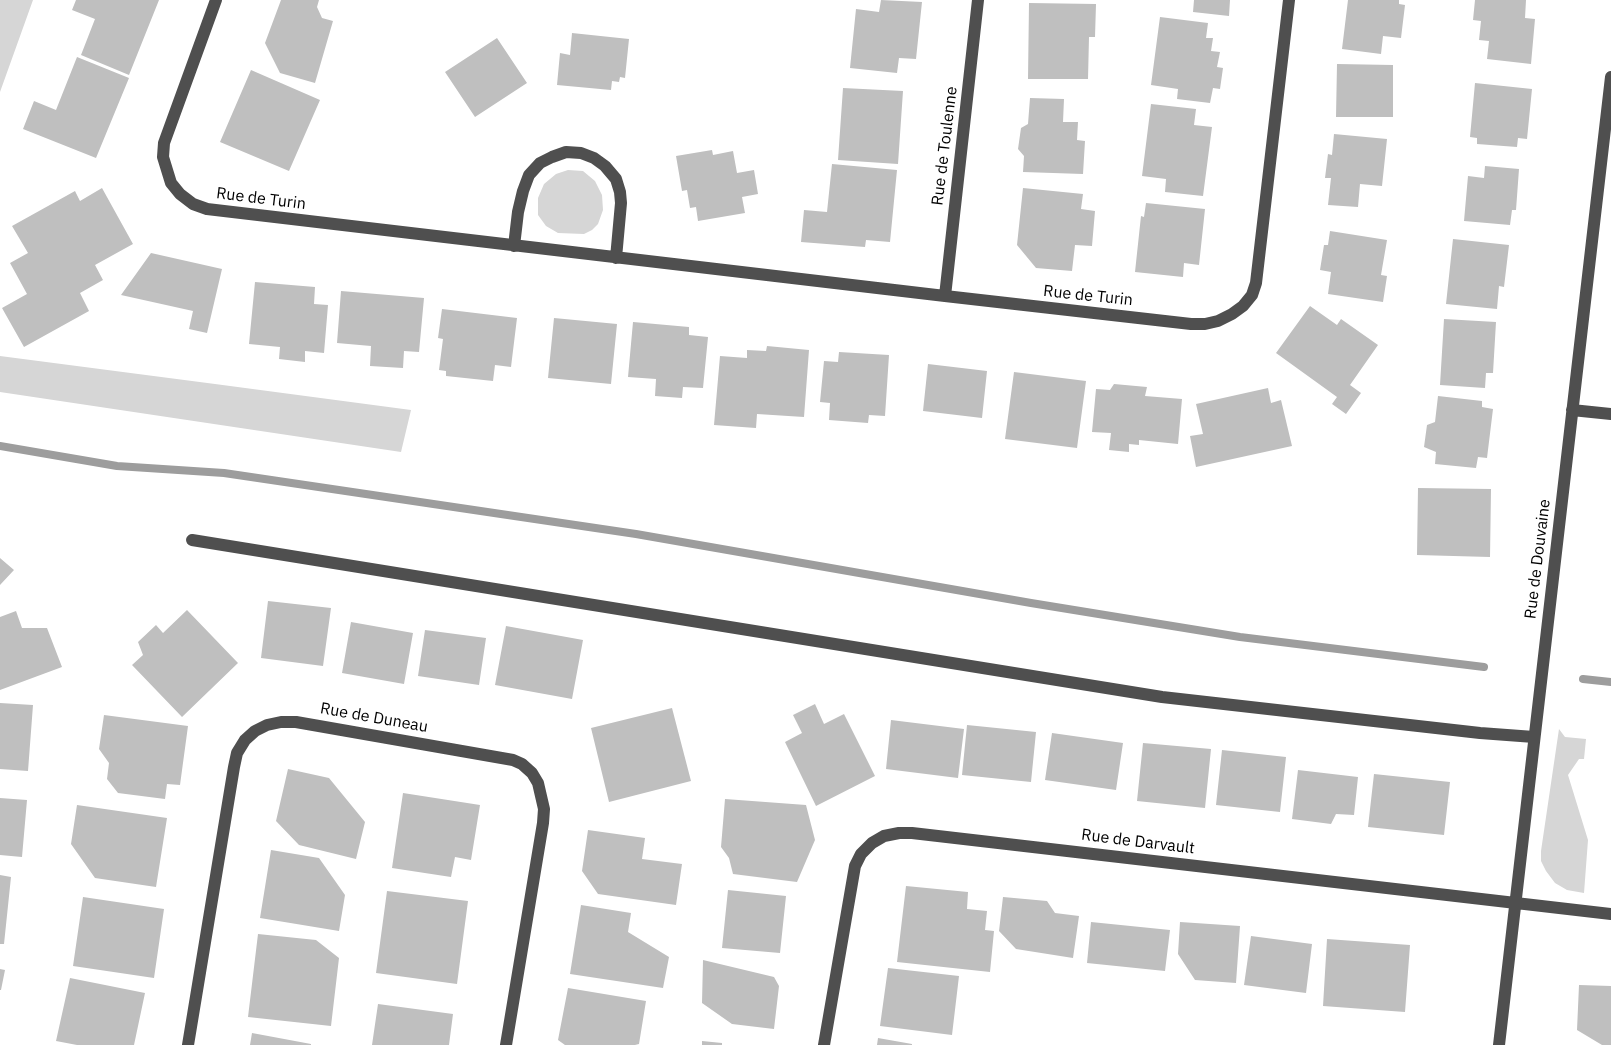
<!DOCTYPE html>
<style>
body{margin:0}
canvas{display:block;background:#fff}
</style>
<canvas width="1611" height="1045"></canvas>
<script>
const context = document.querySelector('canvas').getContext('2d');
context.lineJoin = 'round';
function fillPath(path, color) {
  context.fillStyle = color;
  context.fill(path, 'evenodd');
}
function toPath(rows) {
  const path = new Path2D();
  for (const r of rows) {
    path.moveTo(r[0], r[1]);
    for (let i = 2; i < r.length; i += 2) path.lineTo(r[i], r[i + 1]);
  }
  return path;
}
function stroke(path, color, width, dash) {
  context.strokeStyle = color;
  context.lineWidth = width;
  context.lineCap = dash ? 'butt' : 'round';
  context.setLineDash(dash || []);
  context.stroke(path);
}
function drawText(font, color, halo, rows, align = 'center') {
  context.font = font + ' "IBM Plex Sans",sans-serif';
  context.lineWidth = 4.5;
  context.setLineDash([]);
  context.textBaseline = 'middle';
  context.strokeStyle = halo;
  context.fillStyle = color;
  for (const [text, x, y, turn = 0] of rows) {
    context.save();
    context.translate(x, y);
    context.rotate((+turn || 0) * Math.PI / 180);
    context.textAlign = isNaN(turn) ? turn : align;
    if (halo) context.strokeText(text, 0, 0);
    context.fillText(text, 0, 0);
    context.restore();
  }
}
fillPath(toPath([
 [0,0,33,0,0,92],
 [568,170,583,171,595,181,602,195,603,210,598,224,592,230,584,234,558,233,546,226,538,215,538,198,544,184,556,174],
 [0,356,215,384,411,410,401,452,0,392],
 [1559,729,1565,737,1586,739,1584,759,1579,759,1568,775,1588,840,1584,893,1567,890,1555,883,1546,871,1541,861,1541,851]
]), '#d6d6d6');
stroke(toPath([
 [0,446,117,466,224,473,636,534,1031,603,1240,637,1484,667],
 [1583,679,1611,682]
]), '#9d9d9d', 8);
fillPath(toPath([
 [76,0,159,0,129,75,81,55,95,19,72,10],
 [281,0,319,0,317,7,322,18,333,21,315,83,280,73,265,43],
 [881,0,922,2,916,59,899,58,897,73,850,68,856,9,879,12],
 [1194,0,1230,0,1229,16,1193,12],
 [1348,0,1399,0,1399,4,1405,5,1401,38,1383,36,1381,54,1342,49],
 [1475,0,1526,0,1525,18,1535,19,1531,64,1487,59,1489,41,1479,40,1481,21,1473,20],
 [1029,3,1096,4,1095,37,1089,37,1088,79,1028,79],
 [1160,17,1208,23,1206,38,1213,38,1211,51,1220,52,1217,67,1223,68,1220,89,1213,88,1210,103,1177,99,1178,89,1151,85],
 [572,33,629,39,625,78,620,77,619,82,612,81,611,90,557,85,560,53,570,55],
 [497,38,527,83,475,117,445,72],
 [77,57,129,78,96,158,23,129,34,101,56,110],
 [1337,64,1393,65,1393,117,1336,117],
 [251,70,320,100,289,171,220,142],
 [1475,83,1532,89,1527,139,1518,138,1517,147,1477,144,1477,138,1470,137],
 [843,88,903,91,898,164,838,160],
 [1030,98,1064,99,1063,122,1078,122,1077,140,1085,141,1083,174,1023,172,1024,156,1018,149,1021,128,1028,124],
 [1151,104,1196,109,1194,125,1212,127,1203,196,1165,192,1166,179,1142,176],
 [1334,134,1387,139,1382,186,1360,184,1358,207,1328,205,1331,178,1325,178,1328,154,1332,155],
 [712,150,713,155,733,151,737,173,754,170,758,194,742,197,745,213,698,221,696,207,690,208,687,190,682,191,676,156],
 [832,164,897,170,890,242,866,240,865,247,801,242,804,210,827,212],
 [1485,166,1519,169,1516,210,1512,210,1510,225,1464,221,1468,176,1484,178],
 [102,188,133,244,95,265,103,280,80,293,89,311,24,347,2,308,27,294,10,263,28,253,12,226,75,191,80,201],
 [1023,188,1083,194,1081,209,1095,211,1092,246,1075,245,1072,271,1036,268,1017,245],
 [1146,203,1205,209,1199,265,1184,263,1183,277,1135,272,1141,216,1144,217],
 [1330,231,1387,240,1381,275,1387,276,1383,302,1328,294,1331,272,1320,270,1324,245,1328,245],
 [1453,239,1509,245,1504,287,1499,286,1497,309,1446,304],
 [151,253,222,269,207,333,189,329,193,311,121,295],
 [255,282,315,287,314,304,328,305,324,353,305,351,305,362,279,359,280,347,249,344],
 [341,291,424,298,419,352,404,351,403,368,370,366,371,346,337,343],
 [1310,306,1337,325,1341,319,1378,345,1350,385,1361,393,1346,414,1332,404,1337,397,1276,353],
 [442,309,517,318,511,367,495,365,493,381,446,376,446,371,439,370,443,339,438,338],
 [554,318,617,324,611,384,548,378],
 [1444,319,1496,322,1493,373,1486,373,1485,388,1440,385],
 [633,322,689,327,689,335,708,337,703,388,683,387,682,398,655,396,656,379,628,377],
 [767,346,809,350,804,417,757,414,756,428,714,425,720,356,747,358,747,350,766,351],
 [839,352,889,355,885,416,869,415,868,423,829,420,830,403,820,402,824,361,838,362],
 [928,364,987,371,982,418,923,411],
 [1014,372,1086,381,1077,448,1005,439],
 [1114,384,1147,387,1145,396,1182,399,1178,444,1139,440,1139,445,1129,444,1129,452,1109,450,1111,433,1092,432,1096,389,1110,390],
 [1268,388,1271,403,1281,400,1292,446,1196,467,1190,436,1203,434,1196,404],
 [1438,396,1482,401,1482,407,1493,409,1487,458,1478,457,1476,468,1435,464,1436,452,1424,447,1427,425,1435,422],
 [1418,488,1491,489,1490,557,1417,555],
 [0,558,14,570,0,585],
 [268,601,331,608,323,666,261,658],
 [187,610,238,663,182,717,132,665,143,655,138,642,156,625,163,633],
 [16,611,22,628,47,628,62,667,0,690,0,617],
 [351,622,413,633,404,684,342,673],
 [506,626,583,640,572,699,495,685],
 [425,630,486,638,479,685,418,676],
 [0,703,33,705,28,771,0,769],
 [815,704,824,724,844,714,875,776,816,806,785,742,802,733,793,715],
 [672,708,691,781,609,802,591,728],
 [104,715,188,726,180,785,167,784,165,799,118,793,107,779,109,763,99,749],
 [891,720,964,729,958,778,886,769],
 [967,725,1036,732,1031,782,962,775],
 [1052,733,1123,743,1116,790,1045,780],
 [1143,743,1211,749,1205,808,1137,801],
 [1222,750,1286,757,1280,812,1216,805],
 [288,769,329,778,365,822,356,859,299,845,276,821],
 [1298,770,1358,777,1354,815,1336,814,1331,824,1292,819],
 [1374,774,1450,782,1444,835,1368,827],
 [403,793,480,805,471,860,455,857,451,877,392,868],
 [0,798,27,800,22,857,0,855],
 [725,799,806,805,815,840,797,882,733,874,729,858,721,847],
 [77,805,167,818,156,887,95,878,71,844],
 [588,830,645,838,642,859,682,864,676,905,598,894,582,871],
 [271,850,319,858,345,895,339,931,260,918],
 [0,875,11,877,4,944,0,944],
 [906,886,968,892,967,909,987,911,985,930,994,931,990,972,897,962],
 [728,890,786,896,780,953,722,948],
 [387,891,468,901,457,984,376,973],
 [83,897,164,909,154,978,73,966],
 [1003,897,1047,901,1055,913,1079,916,1073,958,1016,949,999,931],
 [581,905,631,913,628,932,669,957,663,988,570,974],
 [1091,922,1170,930,1165,971,1087,963],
 [1180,922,1240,926,1236,983,1195,980,1178,954],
 [258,934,316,940,339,958,331,1026,248,1017],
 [1251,936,1312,944,1306,993,1244,985],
 [1327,939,1410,945,1405,1012,1323,1006],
 [703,960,774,977,779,986,774,1029,732,1024,702,1003],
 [888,968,959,976,952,1035,880,1026],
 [0,969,5,970,1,990,0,990],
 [70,978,145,993,134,1045,77,1045,56,1041],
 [1579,985,1611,986,1611,1045,1602,1045,1577,1030],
 [568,988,646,1001,639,1044,635,1045,565,1045,558,1040],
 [378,1004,453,1014,449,1045,372,1045],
 [252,1033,311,1044,311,1045,250,1045],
 [878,1038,912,1044,912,1045,877,1045],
 [702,1041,722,1043,722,1045,702,1045]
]), '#bfbfbf');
stroke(toPath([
 [192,540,1162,697,1480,733,1534,737]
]), '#4f4f4f', 12);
stroke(toPath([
 [216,0,164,143,163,157,171,183,180,194,193,204,207,209,945,296,1191,324,1205,324,1218,321,1232,314,1243,306,1252,295,1256,283,1289,0],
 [514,246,518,212,523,191,529,175,540,163,552,157,566,152,581,153,594,158,605,166,616,179,620,192,621,203,616,258],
 [945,296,978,0],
 [1572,410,1611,414],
 [188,1045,234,767,237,753,245,740,255,731,267,725,281,722,296,722,513,760,522,764,532,773,538,783,544,809,543,823,506,1045],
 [824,1045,855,866,861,854,872,843,884,836,899,833,912,833,1611,914],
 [1499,1045,1611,77]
]), '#4f4f4f', 12);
drawText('16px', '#000', '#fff', [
 ["Rue de Toulenne",945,146,-83],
 ["Rue de Turin",261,199,7],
 ["Rue de Turin",1088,296,6],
 ["Rue de Douvaine",1538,559,-83],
 ["Rue de Duneau",374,718,10],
 ["Rue de Darvault",1138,842,7]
]);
</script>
